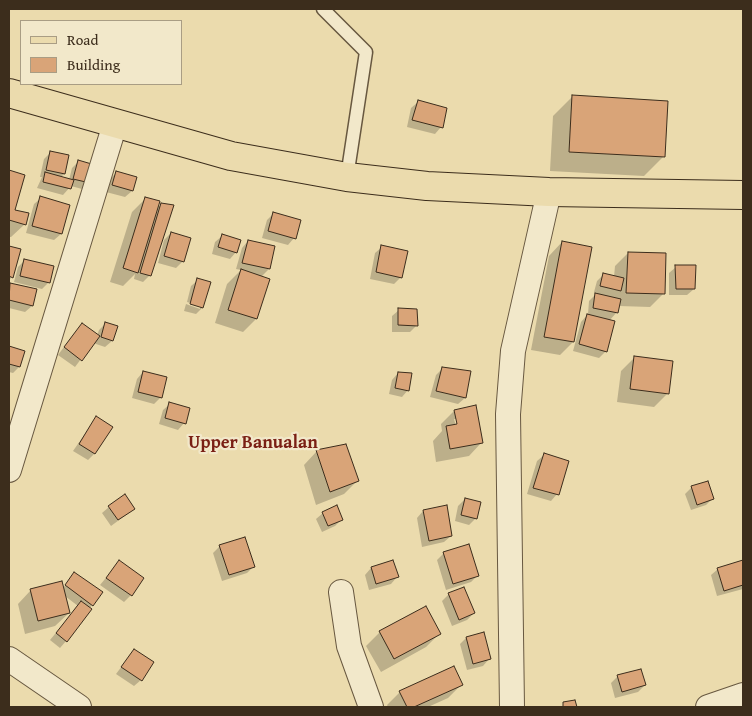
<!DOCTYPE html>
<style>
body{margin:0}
#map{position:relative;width:752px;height:716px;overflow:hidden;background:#ebdbad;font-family:"Gentium Book Plus",serif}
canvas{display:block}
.frame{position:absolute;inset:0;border:10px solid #3c2d1c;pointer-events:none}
.legend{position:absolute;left:20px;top:20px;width:162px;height:65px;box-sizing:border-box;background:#f2e8ca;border:1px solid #a99d84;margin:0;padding:6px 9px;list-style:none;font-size:15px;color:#3c2d1c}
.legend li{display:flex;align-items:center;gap:10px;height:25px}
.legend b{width:25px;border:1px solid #a99d84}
</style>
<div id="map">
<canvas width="752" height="716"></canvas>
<div class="frame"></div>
<ul class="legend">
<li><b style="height:6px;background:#ebdbad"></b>Road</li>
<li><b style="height:14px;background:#d9a478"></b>Building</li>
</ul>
</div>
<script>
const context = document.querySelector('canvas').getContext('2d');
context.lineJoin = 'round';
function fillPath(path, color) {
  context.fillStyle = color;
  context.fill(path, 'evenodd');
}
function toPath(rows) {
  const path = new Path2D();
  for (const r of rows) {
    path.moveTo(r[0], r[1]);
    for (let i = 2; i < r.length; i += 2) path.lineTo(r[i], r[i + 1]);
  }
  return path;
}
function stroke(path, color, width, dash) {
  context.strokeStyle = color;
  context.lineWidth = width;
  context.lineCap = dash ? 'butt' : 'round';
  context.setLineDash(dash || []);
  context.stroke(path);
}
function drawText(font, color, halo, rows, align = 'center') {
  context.font = font + ' "Gentium Book Plus",serif';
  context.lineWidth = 4.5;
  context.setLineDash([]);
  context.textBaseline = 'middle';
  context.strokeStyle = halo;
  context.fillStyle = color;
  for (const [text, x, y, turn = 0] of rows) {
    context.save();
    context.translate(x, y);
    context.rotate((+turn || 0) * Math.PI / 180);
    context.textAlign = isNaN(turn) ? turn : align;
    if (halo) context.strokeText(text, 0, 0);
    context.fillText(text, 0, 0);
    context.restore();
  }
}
fillPath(toPath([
 [572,97,663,157,644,176,550,171,553,116],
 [418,102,441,127,435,134,407,127,411,108],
 [51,152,64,174,60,178,69,180,72,168,78,162,89,183,82,189,71,186,63,195,37,188,42,177,40,177,44,159],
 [9,172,23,176,13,210,25,224,11,237,9,237],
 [117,172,135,178,132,191,125,197,106,192,110,179],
 [41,198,61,234,54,240,26,233,34,204],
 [146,198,156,209,162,204,150,275,143,282,134,279,135,274,123,286,110,282,132,212],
 [273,214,294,238,288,245,262,238,267,220],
 [171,233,183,261,176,268,158,263,164,240],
 [222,236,236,252,230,259,212,254,215,242],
 [248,241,269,269,261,277,256,319,243,332,215,323,227,284,241,270,236,269,242,248],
 [562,242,573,342,560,355,531,350,549,256],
 [382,247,401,277,394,284,370,279,375,253],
 [9,248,19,250,12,277,9,280],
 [628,253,664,293,650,307,619,306,617,312,609,321,606,351,599,358,573,351,581,322,588,314,589,301,597,293,594,292,597,281,603,275,614,277,615,266],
 [25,260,48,283,42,289,14,282,18,267],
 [676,267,694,289,687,295,669,295,669,273],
 [198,280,202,308,196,314,184,311,186,304,200,309,200,306,187,302,191,286],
 [10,284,35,290,32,306,25,312,9,308],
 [399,310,416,326,410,332,392,332,392,316],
 [106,323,117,327,112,341,105,347,93,343,75,367,58,355,76,331,97,336,99,330],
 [9,348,23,351,19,367,13,373,9,372],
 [634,358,668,393,654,407,617,402,621,371],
 [443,368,465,398,458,404,430,397,436,375],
 [143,372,161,397,154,404,132,398,137,379],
 [398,373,408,390,402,397,389,394,392,380],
 [170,404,184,423,178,430,159,424,163,410],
 [454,411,482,442,469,456,436,462,433,441,442,431,441,424],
 [454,419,457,419,459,430,457,430],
 [96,418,94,454,88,460,73,451],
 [317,451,358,480,344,494,316,505,304,465],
 [544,455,557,494,551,501,527,494,537,461],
 [692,487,713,498,706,505,691,510,685,494],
 [465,499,476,518,469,525,455,521,458,506],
 [109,507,134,509,111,526,102,513],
 [423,511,451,536,444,542,422,547,417,518],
 [323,513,342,519,335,526,322,532,316,519],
 [468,545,478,575,471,582,446,590,437,560,443,554],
 [220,546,253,567,247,573,222,581,213,553],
 [743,561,743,589,717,596,711,575,718,569],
 [119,562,131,595,124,602,100,585],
 [392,562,397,577,391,584,369,590,365,575,371,568],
 [75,574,92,605,66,641,60,648,50,640,78,606,65,596,69,613,55,626,25,634,18,604,31,590,63,588],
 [463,588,474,613,467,620,452,626,442,601,448,595],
 [380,632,439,634,426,647,381,672,366,646],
 [466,638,489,659,483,666,467,670,460,644],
 [134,650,141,680,134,686,116,674],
 [618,676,645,685,638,692,615,698,611,683],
 [462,684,448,698,428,707,388,707,387,705,400,692]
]), '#0003');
const building = toPath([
 [572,95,668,101,665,157,569,152,572,95],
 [418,100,447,108,443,128,412,120,418,100],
 [50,151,69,155,65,174,46,170,50,151],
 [78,160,95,165,90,183,73,179,78,160],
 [9,170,25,175,15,210,29,213,26,225,9,220,9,170],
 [116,171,137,177,133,191,112,185,116,171],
 [45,172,74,180,71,189,43,182,45,172],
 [40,196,70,205,62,234,32,226,40,196],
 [145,197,160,201,138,273,123,268,145,197],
 [161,203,174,205,151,276,140,273,161,203],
 [273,212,301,220,296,239,268,231,273,212],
 [171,232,191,238,184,262,164,256,171,232],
 [222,234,241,240,237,253,218,247,222,234],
 [248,240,275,246,270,269,242,263,248,240],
 [562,241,592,247,574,342,544,337,562,241],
 [381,245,408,251,402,278,376,272,381,245],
 [9,246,21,249,13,278,9,276,9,246],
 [628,252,666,253,665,294,626,293,628,252],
 [24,259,54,266,50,283,20,276,24,259],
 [675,265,696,265,695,289,676,289,675,265],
 [241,269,270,279,257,319,228,310,241,269],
 [603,273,624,278,621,291,600,286,603,273],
 [197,278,211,282,203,308,190,304,197,278],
 [10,283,37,289,33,306,9,300,10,283],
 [595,293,621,299,618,313,593,308,595,293],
 [398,308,417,309,418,326,398,325,398,308],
 [587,314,615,321,607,352,579,344,587,314],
 [105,322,118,326,113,341,101,337,105,322],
 [82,323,100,336,82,361,64,347,82,323],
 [9,346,25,351,20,367,9,364,9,346],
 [634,356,673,361,669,394,630,389,634,356],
 [442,367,471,371,466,398,436,391,442,367],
 [143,371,167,377,162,398,138,392,143,371],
 [398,372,412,373,409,391,395,388,398,372],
 [169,402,190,408,186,424,165,418,169,402],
 [476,405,483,443,450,449,446,426,457,424,454,410,476,405],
 [96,416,113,427,95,454,79,444,96,416],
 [346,444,359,481,330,492,316,450,346,444],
 [544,453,569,461,559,495,533,488,544,453],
 [708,481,714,499,697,505,691,486,708,481],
 [125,494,135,509,118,520,108,506,125,494],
 [465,498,481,502,477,519,461,515,465,498],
 [337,505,343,520,328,526,322,512,337,505],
 [447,505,452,536,429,541,423,510,447,505],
 [245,537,255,567,229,575,219,545,245,537],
 [469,544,479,576,453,584,443,552,469,544],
 [119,560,144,578,132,596,106,578,119,560],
 [393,560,399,577,376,584,371,567,393,560],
 [743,560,743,585,724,591,717,568,743,560],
 [74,572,103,592,93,606,65,585,74,572],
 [62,581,70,613,38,621,30,589,62,581],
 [464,587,475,613,459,620,448,593,464,587],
 [81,601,92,609,67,642,56,633,81,601],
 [426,606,441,634,394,659,379,631,426,606],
 [484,632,491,659,473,664,466,637,484,632],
 [134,649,154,662,142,681,121,667,134,649],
 [454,666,463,685,414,707,407,707,399,691,454,666],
 [641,669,646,685,622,692,617,675,641,669],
 [575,700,577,707,563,707,563,702,575,700]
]);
fillPath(building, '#d9a478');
stroke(building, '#3c2d1c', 1);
const service = toPath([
 [323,9,366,52,347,177]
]);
const minor = toPath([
 [9,470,115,124],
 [341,592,349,646,371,707],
 [9,659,79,707],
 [512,707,508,414,513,351,549,192],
 [708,707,743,695]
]);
const primary = toPath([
 [9,93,231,156,347,177,427,186,549,192,743,195]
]);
stroke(service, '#685840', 15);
stroke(minor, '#685840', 26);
stroke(primary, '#3c2d1c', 30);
stroke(service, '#f2e8ca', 12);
stroke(minor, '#f2e8ca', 24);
stroke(primary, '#ebdbad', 28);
drawText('bold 18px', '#7a1f14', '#f2e8ca', [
 ["Upper Banualan",253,443]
]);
</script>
